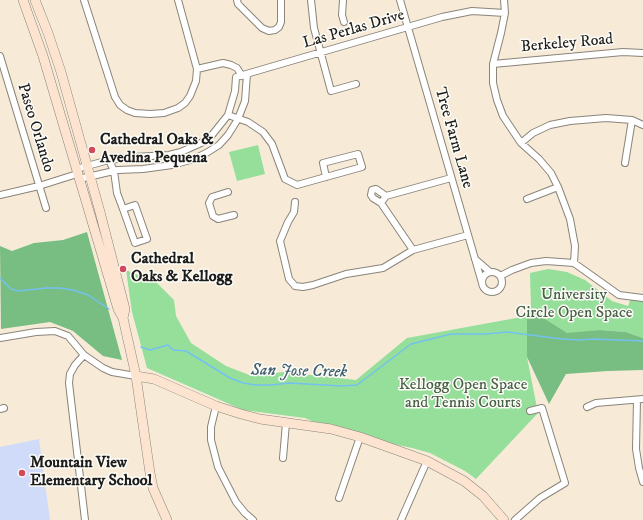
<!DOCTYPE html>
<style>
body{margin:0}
canvas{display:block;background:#f7ebd8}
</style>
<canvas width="643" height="520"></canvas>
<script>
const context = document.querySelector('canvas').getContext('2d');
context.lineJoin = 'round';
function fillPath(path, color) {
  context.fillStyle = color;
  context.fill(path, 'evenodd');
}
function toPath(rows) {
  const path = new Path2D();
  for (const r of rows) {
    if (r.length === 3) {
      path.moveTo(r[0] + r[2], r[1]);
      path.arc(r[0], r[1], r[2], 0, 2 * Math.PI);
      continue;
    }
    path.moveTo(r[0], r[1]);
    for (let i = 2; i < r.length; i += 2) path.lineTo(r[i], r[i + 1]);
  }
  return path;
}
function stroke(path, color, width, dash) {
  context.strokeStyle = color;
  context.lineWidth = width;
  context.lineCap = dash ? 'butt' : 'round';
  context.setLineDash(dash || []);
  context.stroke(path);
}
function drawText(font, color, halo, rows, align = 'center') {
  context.font = font + ' "IM FELL DW Pica",serif';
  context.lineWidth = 3;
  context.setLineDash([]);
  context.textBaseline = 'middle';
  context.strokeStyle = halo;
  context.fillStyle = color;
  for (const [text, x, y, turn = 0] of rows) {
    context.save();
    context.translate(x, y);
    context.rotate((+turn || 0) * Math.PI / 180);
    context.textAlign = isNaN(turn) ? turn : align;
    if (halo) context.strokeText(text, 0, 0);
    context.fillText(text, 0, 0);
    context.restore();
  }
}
fillPath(toPath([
 [39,439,50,520,0,520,0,447]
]), '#d0daf9');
fillPath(toPath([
 [258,145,265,174,237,181,229,152],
 [548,269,567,272,585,280,612,301,628,306,631,298,643,298,643,338,626,332,600,330,568,334,531,310,530,273],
 [126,270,156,282,174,300,176,316,191,343,226,366,252,376,283,372,356,380,407,338,527,316,527,357,538,413,476,479,465,471,430,453,412,448,360,437,331,429,305,418,243,410,147,368,132,312]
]), '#96df9a');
fillPath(toPath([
 [87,232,93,254,122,360,103,356,73,331,50,322,1,329,0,246,12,251,34,243,63,240],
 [531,310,567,333,600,330,626,332,643,338,643,370,608,371,566,374,549,404,527,357,527,316]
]), '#78be82');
stroke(toPath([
 [0,278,11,289,18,291,46,288,60,288,73,290,88,295,109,309],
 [141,347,150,350,168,345,173,350,186,351,230,378,243,383,256,385,272,385,289,383,342,386,357,385,411,344,451,334,486,334,507,332,562,339,580,340,593,339,643,341]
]), '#74c1ef', 1.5);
const street = toPath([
 [84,0,115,97,120,105,127,110,135,113,150,114,164,113,178,108,185,103,190,96,196,81,197,69,178,0],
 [237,0,238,4,262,28,269,31,275,30,279,27,281,22,281,0],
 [311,0,314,28,331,91,356,84],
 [343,0,342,15,344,22],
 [400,0,482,283],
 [504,0,505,13,501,33,493,64,493,83,497,100,503,116,521,143,539,159,551,173,558,187,570,219,575,246,574,263],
 [0,56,46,208],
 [493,64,623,52,643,53],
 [197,69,223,63,231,65,237,68,242,76],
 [228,115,248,122,263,132,272,144,285,179,297,185,362,167,358,154,323,163,326,177],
 [521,143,533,133,550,125,570,121,606,118,632,120,643,125],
 [109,160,114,171,117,193,123,209,135,205,147,239,135,243,123,209],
 [625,163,632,120],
 [76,169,109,160,133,157,169,155,181,152,201,143,212,135,228,115,235,91,236,77,442,17,472,11,505,13],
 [79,179,118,170,143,169,172,165,194,159,208,152,219,145,228,135,238,119,245,101,247,74],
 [228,192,212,197,209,203,213,216,218,219,234,215],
 [0,195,39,186,77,174],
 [527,199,558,187],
 [295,202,294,212,288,222,280,241,289,279,295,286,303,287,313,285,346,274,383,268,413,250,468,235],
 [381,203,373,198,371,195,372,190,376,189,386,196],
 [413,250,381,203,386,196,451,178],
 [475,259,490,272],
 [492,282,10],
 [500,276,512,270,531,263,546,261,574,263,619,295,643,298],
 [0,338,36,332,55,331,68,336,84,355,103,368,112,372,136,376],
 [84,355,75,365,70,374,69,383,85,520],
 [637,400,636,449,639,468,643,482],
 [216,406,211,427,211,440,218,467,236,502,245,513,253,520],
 [587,407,596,403,643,399],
 [0,409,4,408],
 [283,458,286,423],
 [339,498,360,437],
 [401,520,427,461],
 [515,520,540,498,565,483,542,408,530,411]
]);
const secondary = toPath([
 [23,0,43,56,118,309,123,318,136,376,150,473,153,488,167,520],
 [35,0,48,33,61,72,100,212,125,309,123,318],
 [136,376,154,379,216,406,241,414,260,419,331,429,360,437,427,461,464,481,483,496,504,520]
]);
stroke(street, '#8a847a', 8);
stroke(secondary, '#8a847a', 10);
stroke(street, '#fff', 6);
stroke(secondary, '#fde4d1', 9);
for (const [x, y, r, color] of [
 [92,150,4,"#d1495b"],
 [123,269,4,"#d1495b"],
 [22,473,4,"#d1495b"]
]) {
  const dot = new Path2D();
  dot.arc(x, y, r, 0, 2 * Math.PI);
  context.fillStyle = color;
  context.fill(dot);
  stroke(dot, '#fdfcf7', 1.5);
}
drawText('16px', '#1c1c1c', '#fdfcf7', [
 ["Las Perlas Drive",354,30,-16],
 ["Berkeley Road",567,44,-5],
 ["Paseo Orlando",35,128,73],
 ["Tree Farm Lane",453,138,74]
]);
drawText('bold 16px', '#1c1c1c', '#fdfcf7', [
 ["Cathedral Oaks &",100,141],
 ["Avedina Pequena",100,159],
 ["Cathedral",131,260],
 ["Oaks & Kellogg",131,278],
 ["Mountain View",30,464],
 ["Elementary School",30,482]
], 'left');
drawText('16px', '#476048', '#fdfcf7', [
 ["University",574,296],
 ["Circle Open Space",574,314],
 ["Kellogg Open Space",463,386],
 ["and Tennis Courts",463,404]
]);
drawText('italic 17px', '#3f5e70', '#fdfcf7', [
 ["San Jose Creek",299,372,1]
]);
</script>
